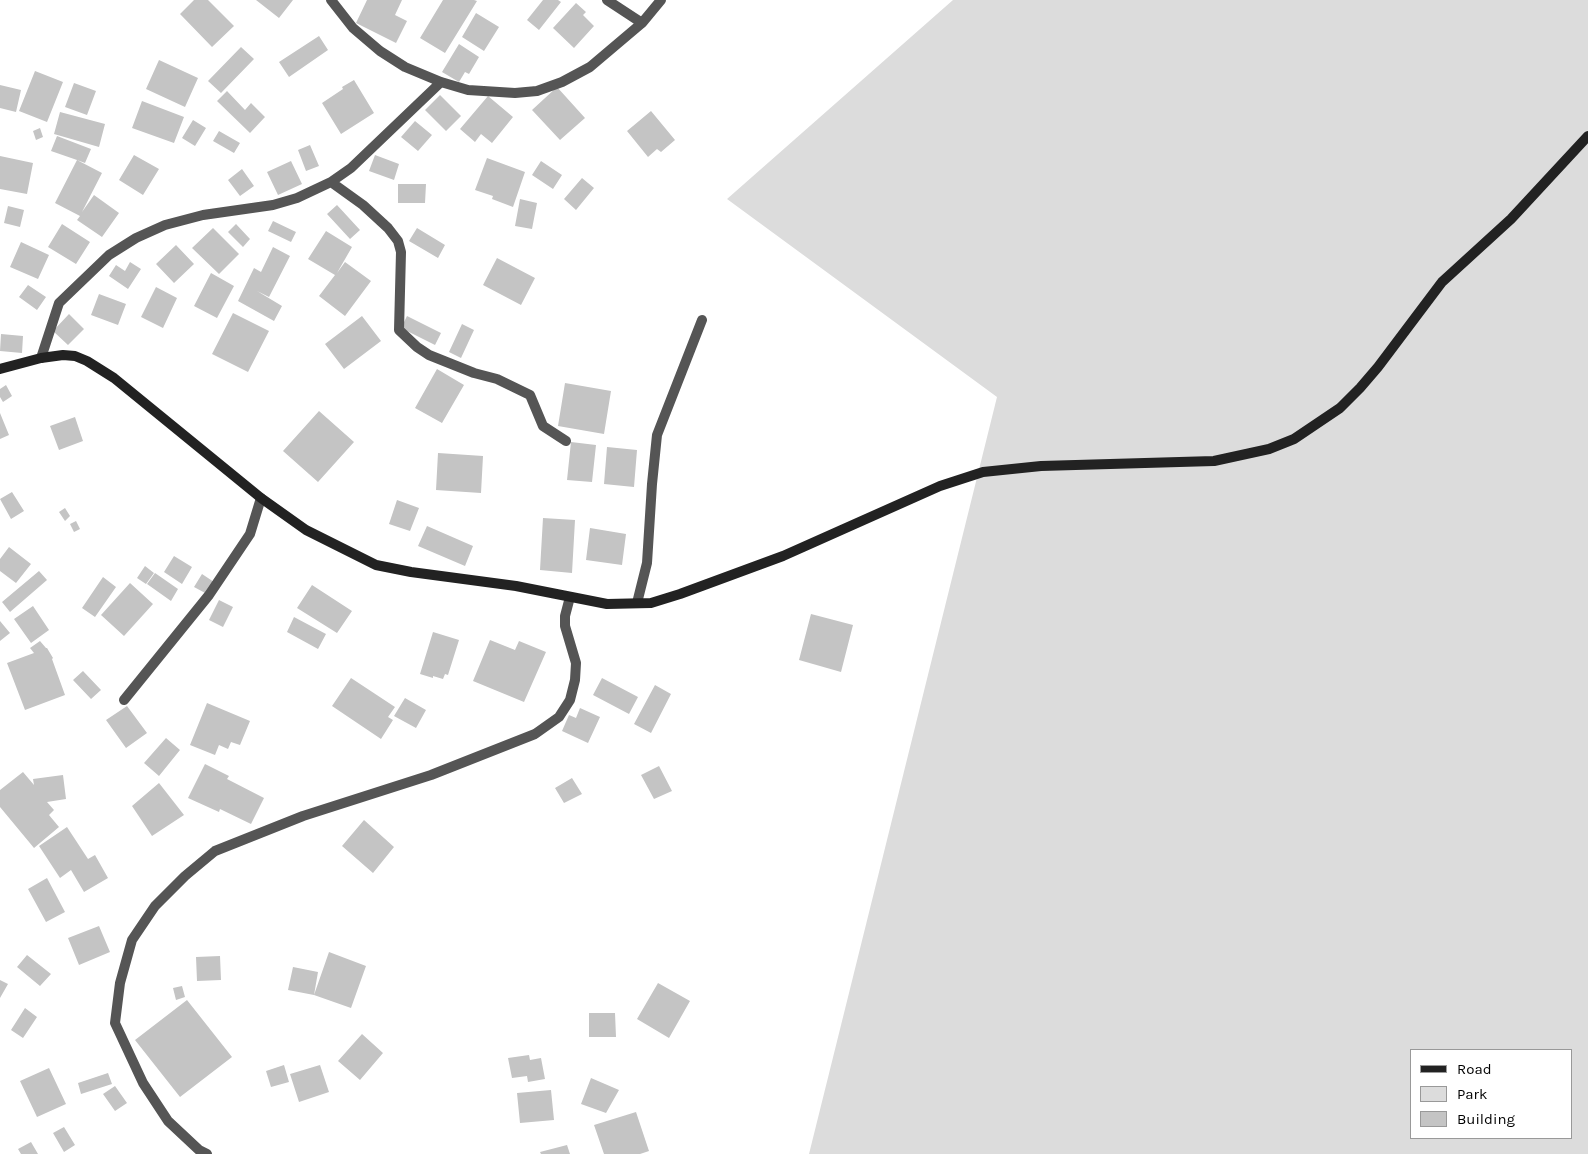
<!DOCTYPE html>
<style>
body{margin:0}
#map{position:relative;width:1588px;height:1154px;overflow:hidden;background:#fff;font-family:Karla,sans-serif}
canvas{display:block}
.legend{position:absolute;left:1410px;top:1049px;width:162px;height:90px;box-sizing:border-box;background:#fff;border:1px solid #999;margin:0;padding:6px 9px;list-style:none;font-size:15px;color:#000}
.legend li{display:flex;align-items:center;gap:10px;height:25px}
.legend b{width:25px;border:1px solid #999}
</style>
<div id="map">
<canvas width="1588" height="1154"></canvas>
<ul class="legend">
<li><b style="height:6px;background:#222"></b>Road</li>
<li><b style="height:14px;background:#dcdcdc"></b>Park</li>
<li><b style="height:14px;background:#c4c4c4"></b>Building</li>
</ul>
</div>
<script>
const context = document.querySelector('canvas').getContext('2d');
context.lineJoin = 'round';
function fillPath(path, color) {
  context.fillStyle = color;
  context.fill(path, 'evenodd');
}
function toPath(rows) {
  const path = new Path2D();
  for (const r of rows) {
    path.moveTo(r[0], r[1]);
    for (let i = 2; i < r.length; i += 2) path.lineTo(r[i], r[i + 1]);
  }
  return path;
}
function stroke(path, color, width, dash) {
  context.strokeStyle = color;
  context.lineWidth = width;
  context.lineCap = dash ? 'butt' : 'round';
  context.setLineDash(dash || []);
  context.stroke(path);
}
fillPath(toPath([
 [953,0,1588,0,1588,1154,809,1154,997,397,727,199],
 [1412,1050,1572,1050,1572,1138,1412,1138]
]), '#dcdcdc');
fillPath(toPath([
 [194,0,208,0,234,26,212,47,180,14],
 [256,0,293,0,279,18],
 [367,0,402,0,395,15,407,21,396,43,356,23],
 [443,0,474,0,477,1,445,53,420,38],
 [543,0,558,0,561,2,539,30,527,20],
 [576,3,586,12,583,15,594,26,574,48,553,28],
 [476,13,499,27,484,51,462,37],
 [319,36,328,50,289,77,279,62],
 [459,44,479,57,469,74,465,72,459,82,442,72],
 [241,47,254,59,221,93,208,81],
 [159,60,198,78,185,107,146,89],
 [35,71,63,82,47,122,19,111],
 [354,80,374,113,341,134,322,103,343,89,342,87],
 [74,83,96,91,87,115,65,107],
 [0,85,21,90,16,112,0,108],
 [557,87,585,118,560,140,532,110],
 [227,91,245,110,251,103,265,117,250,133,217,101],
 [440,95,461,116,446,131,425,110],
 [488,96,513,117,492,143,481,134,475,142,460,129],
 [142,101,184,117,174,143,132,128],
 [651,111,675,140,661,152,657,149,648,157,627,131],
 [60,112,105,124,99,147,54,134],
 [193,120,206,128,195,146,182,138],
 [415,121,432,135,418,151,401,137],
 [40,128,43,137,36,140,33,131],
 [219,131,240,143,234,153,213,141],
 [57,136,91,149,85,163,77,160,102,173,82,212,94,195,119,213,102,237,77,220,80,216,55,203,77,160,51,151],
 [310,145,319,166,306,171,298,150],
 [134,155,159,169,143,195,119,180],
 [375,155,399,164,394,180,369,171],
 [0,156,33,163,27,194,0,189],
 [487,158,525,172,513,207,492,199,493,196,475,190],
 [291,161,302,184,278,195,267,172],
 [541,161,562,175,553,189,532,175],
 [242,169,254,186,240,196,228,180],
 [582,178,594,188,576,210,564,199],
 [398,184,426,184,425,203,398,203],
 [520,199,537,203,532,229,515,226],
 [337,205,360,230,350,239,327,214],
 [8,206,24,210,20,227,4,223],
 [273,221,296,232,291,242,268,231],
 [62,224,90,242,76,264,48,247],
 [236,224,250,239,243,247,228,232],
 [213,228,239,254,219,274,192,248],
 [417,228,445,245,438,258,409,241],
 [326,231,352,247,337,273,345,262,371,281,345,316,319,296,335,275,308,259],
 [21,242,49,255,38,279,10,267],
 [176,245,194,264,174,283,156,264],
 [273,247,290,256,269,297,257,291,282,306,274,321,238,301,254,268,261,272],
 [497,258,535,278,521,305,483,285],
 [130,262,141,269,128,289,109,276,116,265,125,271],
 [211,273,234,286,217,318,194,306],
 [28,285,46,297,37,310,19,297],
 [156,287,177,298,163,328,141,317],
 [99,294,126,304,118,325,91,315],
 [233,313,269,331,248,372,212,354],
 [69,314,84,329,68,345,53,331],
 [362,316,381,341,344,369,325,344],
 [407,316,441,333,435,345,401,328],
 [462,324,474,330,461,358,449,352],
 [1,334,23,336,22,353,0,351],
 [437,369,464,385,442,423,415,408],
 [565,383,611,391,604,434,558,426],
 [6,385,12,396,3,402,0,397,0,389],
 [319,411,354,442,318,482,283,451],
 [0,413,9,435,0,439],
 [75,417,83,441,59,450,50,426],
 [571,442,596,445,592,482,567,480],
 [607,447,637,450,634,487,604,484],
 [438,453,483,456,481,493,436,490],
 [12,492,24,511,11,519,0,499],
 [397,500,419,508,410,531,389,524],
 [65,508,70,516,65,521,59,512],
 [543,518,575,520,572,573,540,570],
 [76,521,80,529,74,532,70,524],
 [427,526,473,546,465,566,418,546],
 [590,528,626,534,622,565,586,560],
 [9,547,31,564,16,583,0,571,0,559],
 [174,556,192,567,182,584,164,572],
 [145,566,154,573,146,584,137,578],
 [39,571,47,580,10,612,2,602],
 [155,573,178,589,171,601,147,584],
 [202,574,214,582,207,594,194,587],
 [103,577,116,587,95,617,82,608],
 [130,583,153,604,124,636,101,615],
 [312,585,352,611,337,633,297,608],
 [219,600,233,607,223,627,209,620],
 [33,606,49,630,31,643,14,619],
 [811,614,853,625,841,672,799,660],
 [294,617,326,634,318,649,287,632],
 [0,621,10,633,0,641],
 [433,632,459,640,448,675,445,674,443,679,433,676,433,678,420,674],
 [490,640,515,650,519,641,546,652,524,702,473,681],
 [40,641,46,648,47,648,53,658,52,659,65,695,25,710,7,663,34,653,30,648],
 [83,671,101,690,91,699,73,680],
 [351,678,395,707,388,717,393,720,381,739,332,706],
 [602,678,638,697,629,714,593,695],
 [655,685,671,694,651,733,634,724],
 [405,698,426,710,416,728,394,716],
 [207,703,250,721,240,745,231,742,228,749,219,745,215,755,190,745],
 [127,706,147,733,126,748,106,720],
 [580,708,600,717,588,743,562,731,569,715,576,718],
 [166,738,180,750,159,776,144,763],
 [205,764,229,776,227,779,264,798,251,824,220,809,219,812,188,798],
 [659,766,672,791,654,799,641,775],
 [23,772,34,785,33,779,63,775,66,799,47,802,54,810,49,815,59,827,34,848,0,807,0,790],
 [572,778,582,794,564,803,555,788],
 [159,783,184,815,152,836,132,806],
 [364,820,394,847,373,873,342,846],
 [67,827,88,859,95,855,108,878,84,892,71,870,60,878,39,846],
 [47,878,65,912,46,922,28,889],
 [99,926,110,952,79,965,68,938],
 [329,952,366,966,351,1008,314,995,288,990,293,967,318,972,314,995],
 [27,955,51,974,40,986,17,967],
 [220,956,221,980,197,981,196,957],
 [0,980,8,984,0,998],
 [658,983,690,1001,669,1038,637,1019],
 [182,986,185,997,176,1000,173,988],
 [187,1000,232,1057,180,1097,135,1040],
 [25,1008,37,1017,23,1038,11,1030],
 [589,1013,615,1013,616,1037,589,1037],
 [362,1034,383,1053,360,1080,338,1061],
 [529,1055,530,1060,541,1058,545,1079,528,1082,527,1076,512,1078,508,1058],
 [284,1065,289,1082,271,1087,266,1071],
 [320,1065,329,1092,299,1102,290,1074],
 [49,1068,66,1104,37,1117,20,1081],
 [108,1073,112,1084,81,1094,78,1083],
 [591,1078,619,1090,606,1113,581,1104],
 [115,1086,127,1103,115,1111,103,1094],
 [551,1090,554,1120,520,1123,517,1093],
 [636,1112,649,1151,640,1154,604,1154,594,1125],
 [64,1127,75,1145,64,1152,53,1133],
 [31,1142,38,1154,21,1154,18,1149],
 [567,1145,570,1154,541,1154,540,1152]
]), '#c4c4c4');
stroke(toPath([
 [331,0,353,28,380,51,405,67,441,82,468,90,515,93,537,91,562,82,590,67,642,23,661,0],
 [607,0,642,23],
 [331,182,363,205,388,228,398,241,401,252,399,330,417,347,429,355,474,373,497,379,530,395,543,426,566,441],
 [41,358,59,303,109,255,136,238,165,225,203,215,273,205,297,198,331,182,351,168,441,82],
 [637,603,647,563,652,484,657,435,702,320],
 [124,700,209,595,250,534,261,498],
 [207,1154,199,1150,168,1121,143,1083,115,1023,120,983,132,940,155,906,185,876,215,851,303,816,431,775,535,734,559,717,570,700,575,680,576,663,565,626,565,616,570,597]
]), '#555', 10);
stroke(toPath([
 [0,369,41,358,63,355,75,356,87,361,114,378,261,498,306,530,376,565,411,572,516,586,607,604,651,603,680,594,783,556,940,486,983,472,1041,466,1214,461,1269,449,1294,439,1340,408,1360,388,1378,367,1442,282,1511,219,1588,136]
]), '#222', 10);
</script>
